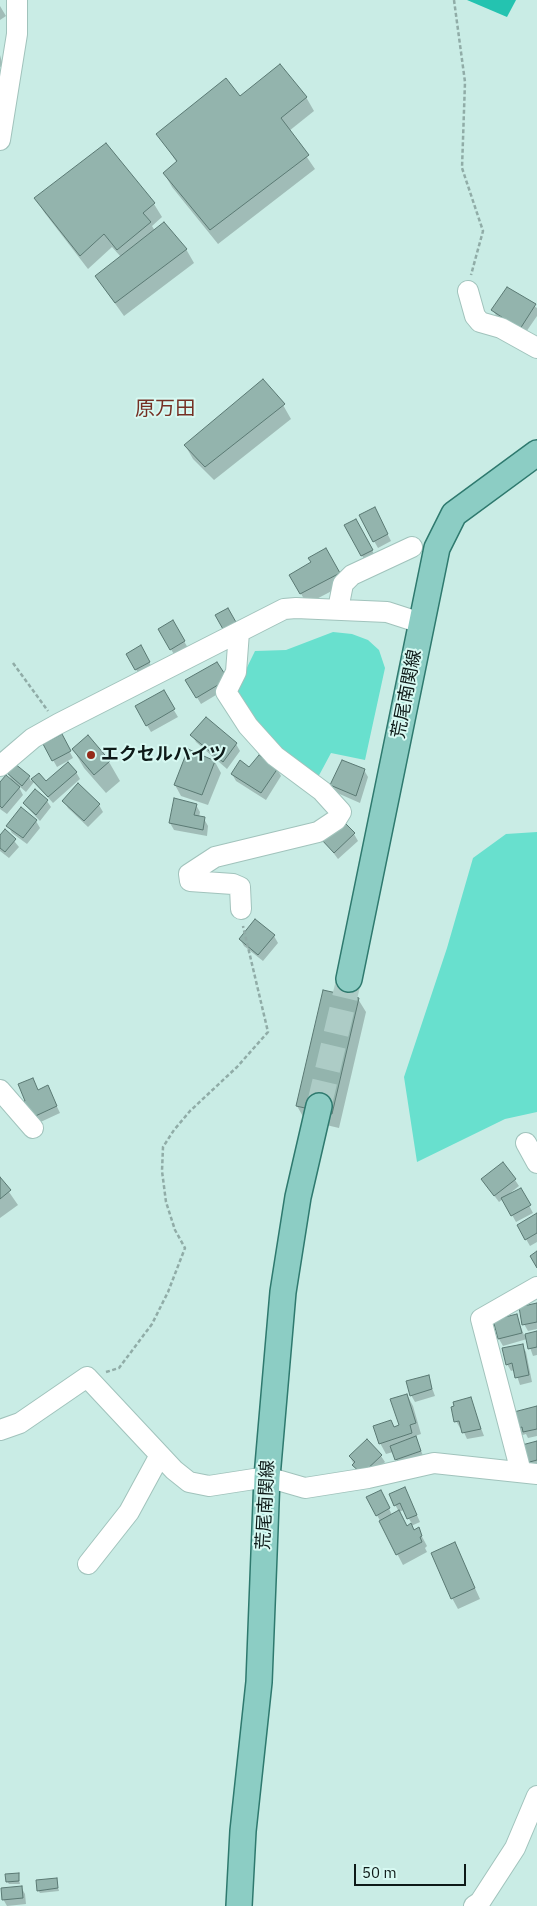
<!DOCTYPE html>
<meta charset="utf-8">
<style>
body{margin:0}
#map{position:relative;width:537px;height:1906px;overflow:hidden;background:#c9ece5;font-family:"IBM Plex Sans",sans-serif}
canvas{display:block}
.scale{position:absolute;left:354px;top:1864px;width:112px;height:22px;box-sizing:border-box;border:2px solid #0e1a18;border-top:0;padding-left:6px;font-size:15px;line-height:18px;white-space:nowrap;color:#0e1a18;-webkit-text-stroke:4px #d7f9f2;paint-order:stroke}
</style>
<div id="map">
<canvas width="537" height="1906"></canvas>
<div class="scale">50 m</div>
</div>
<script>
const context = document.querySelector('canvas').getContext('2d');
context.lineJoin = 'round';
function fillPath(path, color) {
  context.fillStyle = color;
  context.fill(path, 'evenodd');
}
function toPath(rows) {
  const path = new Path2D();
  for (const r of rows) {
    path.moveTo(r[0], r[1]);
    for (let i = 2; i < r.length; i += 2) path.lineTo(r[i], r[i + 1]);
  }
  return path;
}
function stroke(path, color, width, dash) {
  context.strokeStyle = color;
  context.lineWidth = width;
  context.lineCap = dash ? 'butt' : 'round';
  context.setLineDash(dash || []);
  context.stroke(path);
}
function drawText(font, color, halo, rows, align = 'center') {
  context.font = font + ' "IBM Plex Sans","Noto Sans JP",sans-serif';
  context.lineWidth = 4;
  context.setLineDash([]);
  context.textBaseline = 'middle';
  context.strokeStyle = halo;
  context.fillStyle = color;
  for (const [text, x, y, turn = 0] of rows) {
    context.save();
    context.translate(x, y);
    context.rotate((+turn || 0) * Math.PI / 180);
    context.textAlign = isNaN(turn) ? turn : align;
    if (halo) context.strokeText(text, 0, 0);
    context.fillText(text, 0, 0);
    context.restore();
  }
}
fillPath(toPath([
 [333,632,352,634,368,640,379,650,385,668,365,760,331,753,316,781,271,747,235,692,255,651,286,650],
 [537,832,537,1112,505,1119,417,1162,404,1077,447,948,473,858,506,834]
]), '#68e0ce');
fillPath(toPath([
 [467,0,516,0,507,17]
]), '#24c3b0');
fillPath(toPath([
 [0,6,6,16,0,20],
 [0,55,3,66,0,67],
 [306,97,314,111,289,131,315,169,218,244,172,187,164,173,177,163,158,134,239,98],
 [36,198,154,204,162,217,152,226,155,231,186,249,194,263,124,316,96,277,121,257,112,247,88,269,44,212],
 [507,288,537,308,537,316,524,335,497,317,493,310],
 [283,405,291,419,214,480,193,459,185,445],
 [378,515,391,541,378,548,374,541],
 [346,525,360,527,376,558,366,563],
 [326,549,345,584,307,604,290,575,312,563],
 [172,621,188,648,175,656,159,629],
 [140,647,153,669,140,676,127,654],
 [217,664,231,686,201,704,187,681],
 [163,692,178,717,151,732,136,707],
 [192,735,236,744,240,751,227,769,196,742],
 [65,743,73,758,57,767,53,760],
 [73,749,109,762,120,781,106,793,84,768],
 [188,751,215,762,221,773,208,805,181,796,175,785],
 [249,768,277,769,281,776,266,800,236,781,232,774],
 [364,770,368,777,360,803,335,792,331,785],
 [7,772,29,777,31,781,39,775,46,782,76,772,80,779,53,803,34,782,26,792,18,785,23,795,7,814,0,809,0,784,13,782],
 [47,801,51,807,40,821,24,804],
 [64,801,99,805,103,812,88,827,68,808],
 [196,805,200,812,199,817,204,819,208,826,207,836,174,830,170,823],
 [36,821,40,828,27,844,12,833,8,826],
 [6,831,19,847,9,858,0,851,0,837],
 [354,834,358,841,338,859,323,839],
 [274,936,278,943,263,961,244,946,240,939],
 [358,999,366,1012,339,1128,305,1120,297,1106],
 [38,1091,51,1094,60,1113,34,1125],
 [0,1179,18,1205,0,1218],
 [515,1180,519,1186,509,1194,521,1190,533,1213,516,1222,503,1199,499,1202,487,1186],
 [537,1215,537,1242,530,1246,518,1225],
 [537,1304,537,1329,528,1331,524,1324],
 [516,1315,524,1335,537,1332,537,1355,533,1356,527,1339,503,1346,499,1339,495,1321],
 [522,1345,526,1352,532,1382,520,1385,515,1370,511,1371,507,1364],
 [428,1377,435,1396,415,1402,411,1395],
 [407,1395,413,1406,421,1434,415,1436,424,1458,400,1467,393,1452,386,1454,380,1443,394,1428,400,1426],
 [470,1399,484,1436,467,1439,462,1428,460,1428,456,1421,455,1407],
 [537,1408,537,1436,528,1438,526,1434,519,1436,515,1429],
 [537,1443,537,1468,527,1462],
 [381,1456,385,1462,366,1480,358,1472,350,1457],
 [390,1495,408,1495,420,1522,411,1526,414,1531,418,1529,427,1546,425,1548,427,1552,403,1565,377,1515,384,1498,392,1515,399,1512],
 [404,1510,412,1524,407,1527,399,1512],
 [455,1544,480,1599,458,1609,452,1598],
 [18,1875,20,1884,9,1884,7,1881],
 [56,1880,59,1891,40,1893,38,1890],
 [21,1887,25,1894,26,1904,7,1906,3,1899]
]), '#0003');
const building = toPath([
 [280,64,307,97,281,118,309,155,210,230,163,173,177,161,156,134,226,78,240,96,280,64],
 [106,143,155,203,143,213,151,222,117,250,104,234,80,256,34,198,106,143],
 [164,222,187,249,115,303,95,276,164,222],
 [507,287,536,304,520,329,491,310,507,287],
 [263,379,285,404,205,467,184,445,263,379],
 [375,507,388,534,373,542,359,515,375,507],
 [356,519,373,550,361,556,344,525,356,519],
 [326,548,340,573,300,594,289,575,311,562,308,558,326,548],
 [228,608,237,624,224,631,215,615,228,608],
 [173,620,185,641,170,650,158,629,173,620],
 [141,645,150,662,135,670,126,654,141,645],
 [217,662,228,679,196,698,185,680,217,662],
 [164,690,175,709,146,726,135,706,164,690],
 [206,717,237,743,223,762,190,735,206,717],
 [62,734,71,751,52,761,43,744,62,734],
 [88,735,110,761,94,775,72,749,88,735],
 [188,749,215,761,202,795,174,785,188,749],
 [259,755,278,768,261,793,231,774,240,760,249,767,259,755],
 [342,760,365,769,356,796,330,785,342,760],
 [68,762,77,772,48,797,31,779,39,773,46,781,68,762],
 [14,763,30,776,22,786,6,772,14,763],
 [6,775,20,787,2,808,0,806,0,782,6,775],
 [78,783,100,804,84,821,62,801,78,783],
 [35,789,48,800,36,815,23,803,35,789],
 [174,798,197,804,194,815,205,817,203,830,169,823,174,798],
 [21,807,37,820,23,838,6,826,21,807],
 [342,820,355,833,334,853,321,839,342,820],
 [5,829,16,839,5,852,0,848,0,835,5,829],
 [255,919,275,935,258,955,239,939,255,919],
 [323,990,359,998,332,1114,296,1106,323,990],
 [33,1078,38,1090,48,1085,57,1106,29,1119,22,1102,25,1101,18,1084,33,1078],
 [503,1162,516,1179,494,1196,481,1179,503,1162],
 [0,1177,11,1190,0,1199,0,1177],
 [521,1188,531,1205,511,1216,501,1198,521,1188],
 [537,1213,537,1233,525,1240,517,1225,537,1213],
 [537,1251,537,1268,530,1256,537,1251],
 [537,1303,537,1322,522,1325,519,1307,537,1303],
 [517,1314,522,1333,498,1339,493,1320,517,1314],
 [537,1331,537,1347,528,1349,525,1334,537,1331],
 [523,1344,529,1375,515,1378,512,1363,506,1365,502,1348,523,1344],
 [429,1375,432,1389,410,1396,406,1381,429,1375],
 [407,1394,416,1423,410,1425,412,1433,379,1444,373,1426,391,1420,394,1427,399,1425,390,1399,407,1394],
 [471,1397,481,1429,462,1433,459,1421,454,1422,451,1407,454,1406,453,1402,471,1397],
 [537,1406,537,1429,523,1432,522,1427,514,1429,510,1413,537,1406],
 [416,1436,421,1451,395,1460,390,1446,416,1436],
 [367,1439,382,1455,362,1474,352,1465,355,1462,349,1456,367,1439],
 [537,1441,537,1460,526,1463,522,1445,537,1441],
 [405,1487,417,1515,407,1519,400,1503,394,1506,389,1494,405,1487],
 [381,1490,390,1508,376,1516,366,1497,381,1490],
 [399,1510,407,1526,411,1523,414,1530,419,1527,422,1536,420,1537,422,1542,396,1555,379,1521,399,1510],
 [455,1542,475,1588,451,1599,431,1553,455,1542],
 [19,1873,19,1881,6,1882,5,1874,19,1873],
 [57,1878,58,1888,37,1891,36,1880,57,1878],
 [22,1886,23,1898,2,1900,1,1888,22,1886]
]);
fillPath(building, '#93b4ad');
stroke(building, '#5a7973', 1);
stroke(toPath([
 [319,1106,349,979]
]), '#adccc6', 25, [25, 12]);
const minor = toPath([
 [0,140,17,34,17,0],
 [468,291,475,316,480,322,501,328,537,348],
 [338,609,343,584,352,575,412,547],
 [239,632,236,672,226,692,248,726,275,756,322,791,341,812,336,820,318,832,215,857,189,874,190,881,233,884,240,887,241,909],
 [0,766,33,738,58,724,284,609,296,608,387,612,421,623],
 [0,1090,33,1128],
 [526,1143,537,1163],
 [0,1430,20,1423,87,1377,174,1470,189,1482,209,1486,267,1477,305,1488,368,1478,434,1463,537,1474],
 [521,1472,481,1319,537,1287],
 [88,1564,129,1512,160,1455],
 [474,1906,480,1902,515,1848,537,1796]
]);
const major = toPath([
 [349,979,437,548,454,514,537,453],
 [239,1906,243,1831,259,1682,267,1477,283,1292,298,1197,319,1106]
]);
stroke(minor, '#a1c3bc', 22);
stroke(major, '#2e796e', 28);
stroke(toPath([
 [454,0,465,82,462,168,483,231,471,275],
 [13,663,48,711],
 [106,1372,119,1368,152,1324,168,1292,185,1248,175,1230,166,1202,162,1171,163,1147,174,1130,190,1111,237,1067,268,1032,243,926]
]), '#90aca7', 2.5, [4, 2.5]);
stroke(minor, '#fff', 20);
stroke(major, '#8ccdc4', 25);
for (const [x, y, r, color] of [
 [91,755,5,"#952b1a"]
]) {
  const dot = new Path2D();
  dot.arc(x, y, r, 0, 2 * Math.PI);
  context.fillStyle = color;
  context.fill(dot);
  stroke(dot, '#d7f9f2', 2);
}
drawText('18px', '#0e1a18', '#d7f9f2', [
 ["荒尾南関線",407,694,-79],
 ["荒尾南関線",266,1505,-87]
]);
drawText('bold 18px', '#0e1a18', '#d7f9f2', [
 ["エクセルハイツ",101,755]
], 'left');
drawText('20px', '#753024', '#d7f9f2', [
 ["原万田",165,409]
]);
</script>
